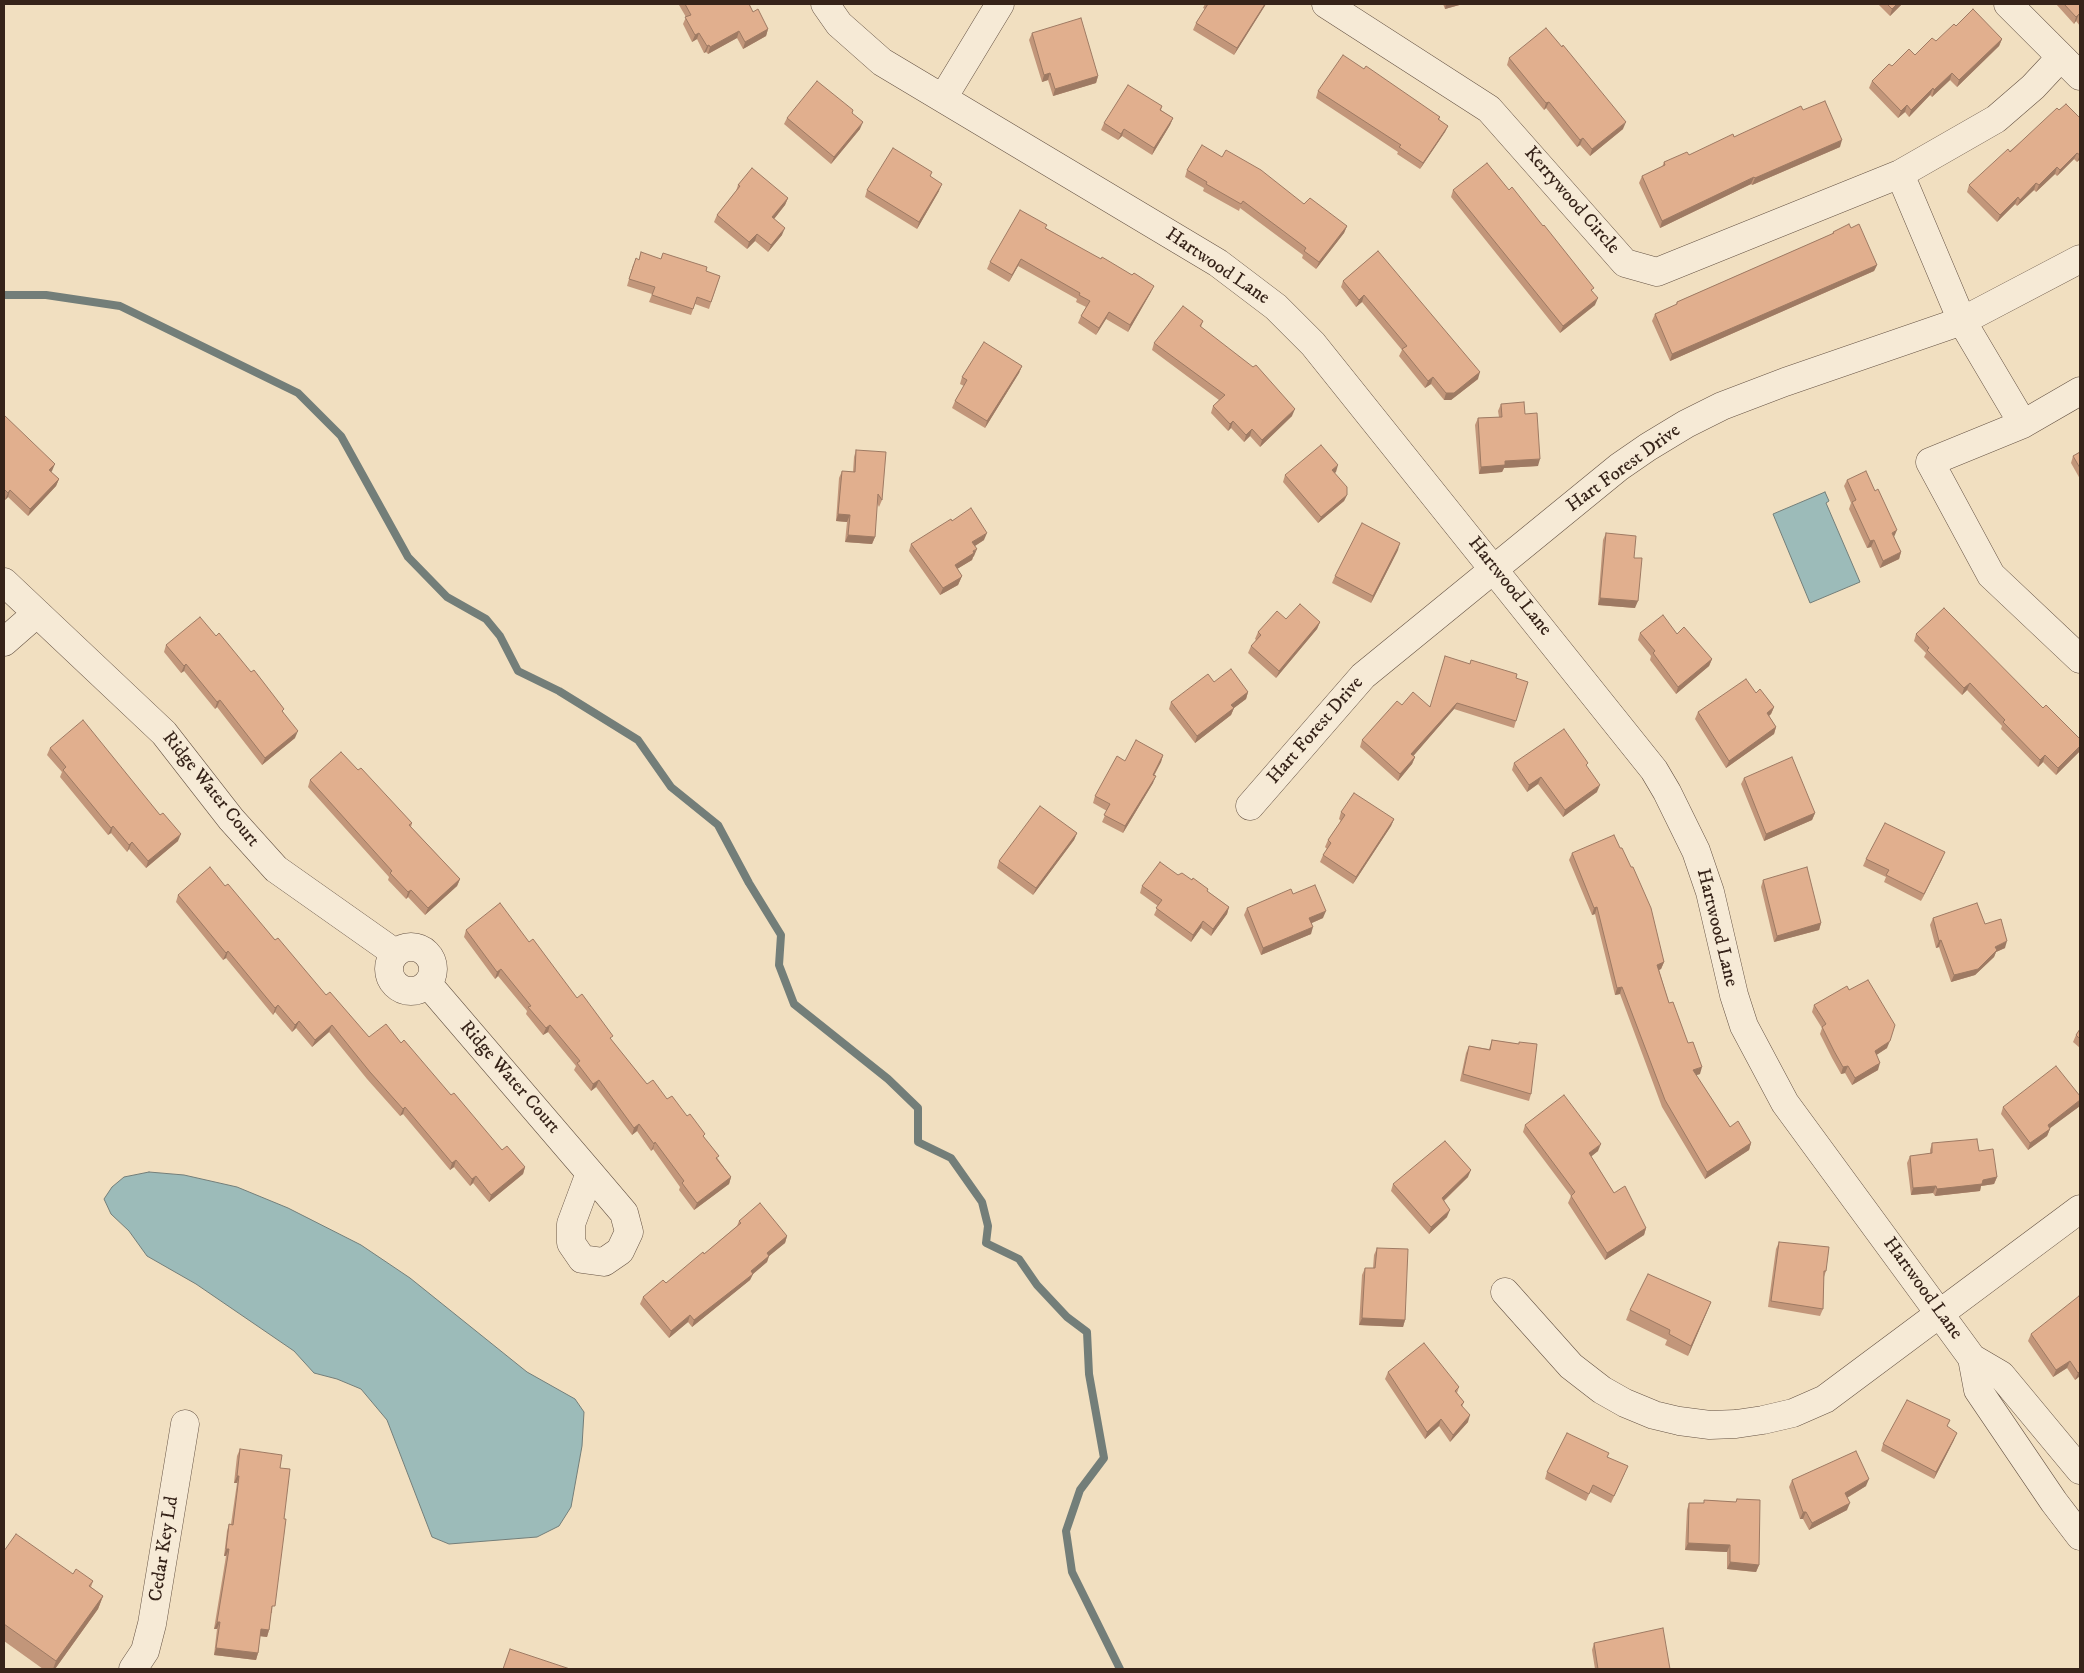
<!DOCTYPE html>
<style>
body{margin:0}
#map{position:relative;width:2084px;height:1673px;overflow:hidden;background:#f1dfc0;font-family:"IM FELL DW Pica",serif}
canvas{display:block}
.frame{position:absolute;inset:0;border:5px solid #362319;pointer-events:none}
</style>
<div id="map">
<canvas width="2084" height="1673"></canvas>
<div class="frame"></div>
</div>
<script>
const context = document.querySelector('canvas').getContext('2d');
context.lineJoin = 'round';
function fillPath(path, color) {
  context.fillStyle = color;
  context.fill(path, 'evenodd');
}
function toPath(rows) {
  const path = new Path2D();
  for (const r of rows) {
    if (r.length === 3) {
      path.moveTo(r[0] + r[2], r[1]);
      path.arc(r[0], r[1], r[2], 0, 2 * Math.PI);
      continue;
    }
    path.moveTo(r[0], r[1]);
    for (let i = 2; i < r.length; i += 2) path.lineTo(r[i], r[i + 1]);
  }
  return path;
}
function stroke(path, color, width, dash) {
  context.strokeStyle = color;
  context.lineWidth = width;
  context.lineCap = dash ? 'butt' : 'round';
  context.setLineDash(dash || []);
  context.stroke(path);
}
function drawText(font, color, halo, rows, align = 'center') {
  context.font = font + ' "IM FELL DW Pica",serif';
  context.lineWidth = 4;
  context.setLineDash([]);
  context.textBaseline = 'middle';
  context.strokeStyle = halo;
  context.fillStyle = color;
  for (const [text, x, y, turn = 0] of rows) {
    context.save();
    context.translate(x, y);
    context.rotate((+turn || 0) * Math.PI / 180);
    context.textAlign = isNaN(turn) ? turn : align;
    if (halo) context.strokeText(text, 0, 0);
    context.fillText(text, 0, 0);
    context.restore();
  }
}
const water = toPath([
 [1825,492,1829,501,1826,503,1860,582,1810,603,1773,514,1825,492],
 [149,1172,184,1175,237,1187,288,1208,361,1245,410,1278,527,1372,575,1399,584,1412,582,1446,571,1507,559,1526,537,1537,449,1544,432,1537,387,1420,361,1389,337,1379,314,1373,294,1351,196,1284,147,1256,129,1231,111,1214,104,1199,112,1187,124,1177,149,1172]
]);
fillPath(water, '#9cbbb9');
stroke(water, '#737e79', 1);
stroke(toPath([
 [4,295,46,295,120,306,298,393,341,436,408,557,447,597,486,619,500,636,518,671,559,691,638,740,671,787,718,825,749,883,781,935,779,965,794,1004,888,1079,918,1108,918,1142,951,1158,982,1202,988,1226,986,1243,1019,1259,1037,1285,1067,1317,1087,1332,1089,1374,1104,1458,1080,1490,1066,1531,1072,1572,1120,1669]
]), '#737e79', 8);
const street = toPath([
 [825,4,839,24,882,62,1218,263,1276,307,1313,344,1654,770,1667,792,1696,851,1710,892,1734,995,1744,1026,1785,1103,1972,1358,2001,1375,2080,1470],
 [1326,4,1489,109,1625,263,1657,272,1900,174,1996,119,2033,87,2061,57],
 [2008,4,2080,76],
 [943,98,1000,4],
 [1900,174,1962,321,2023,424],
 [2080,391,2023,424,1930,462,1991,575,2080,659],
 [4,582,164,733,231,819,276,869,395,953],
 [4,642,36,614],
 [1250,806,1363,676,1619,467,1648,447,1686,424,1722,406,1785,382,1962,321,2080,259],
 [411,969,22],
 [428,984,590,1173,624,1213,629,1232,620,1251,604,1262,582,1259,571,1243,571,1224,590,1173],
 [1505,1292,1571,1366,1602,1390,1625,1403,1654,1415,1679,1421,1710,1425,1736,1424,1763,1420,1793,1413,1825,1399,2080,1209],
 [1972,1358,1978,1390,2054,1502,2080,1536],
 [133,1669,145,1651,152,1624,185,1424]
]);
stroke(street, '#655243', 29);
stroke(street, '#f6ead6', 28);
fillPath(toPath([
 [680,4,749,4,753,12,768,29,766,36,743,49,737,38,708,54,706,52,704,53,697,39,692,42,683,24,686,17,679,5],
 [1205,4,1266,4,1234,55,1193,30,1196,23,1205,9,1203,8],
 [1443,4,1463,4,1445,9],
 [1878,4,1902,4,1890,16],
 [2056,4,2080,4,2080,26,2076,21,2074,24],
 [1956,26,2002,39,1999,46,1957,87,1950,80,1932,97,1930,95,1909,117,1905,112,1898,118,1869,88,1872,81,1892,66,1915,55,1936,41],
 [1032,33,1098,76,1096,83,1053,96,1048,80,1042,82,1029,40],
 [1562,47,1623,129,1590,156,1580,145,1577,147,1546,108,1544,110,1507,65,1509,58],
 [1364,69,1440,117,1439,120,1448,126,1445,132,1420,169,1397,154,1398,152,1316,98,1318,91],
 [1162,106,1161,110,1173,118,1170,125,1152,155,1122,136,1118,140,1101,130,1104,123],
 [1803,110,1840,147,1752,185,1751,184,1660,228,1639,183,1642,176,1662,167,1664,162,1689,155],
 [2059,110,2080,118,2080,159,2077,162,2074,159,2057,176,2055,174,2036,192,2034,190,2017,206,2015,204,1997,222,1967,192,1969,185],
 [852,113,860,129,831,164,784,124,787,118],
 [1187,170,1304,204,1347,226,1344,233,1316,269,1302,258,1303,255,1240,208,1239,211,1203,191,1204,188,1185,177],
 [738,185,788,198,785,205,774,219,782,235,768,252,755,241,747,249,714,222,717,215,736,191],
 [867,190,939,191,917,229,865,197],
 [1453,190,1509,190,1592,291,1595,305,1560,333,1451,197],
 [1046,228,1151,292,1128,332,1106,319,1096,335,1078,323,1081,316,1086,307,1076,302,1077,299,1018,266,1009,282,987,269,990,262],
 [1833,232,1877,265,1874,271,1670,361,1652,321,1655,314,1676,305,1677,302,1832,234],
 [1378,251,1478,379,1451,400,1444,400,1431,384,1425,388,1399,356,1402,350,1362,302,1356,307,1341,287,1343,281],
 [639,259,661,259,706,271,720,276,709,309,695,304,691,315,649,302,652,294,627,286,633,265],
 [1203,321,1201,327,1292,416,1260,447,1250,436,1244,442,1231,428,1228,431,1211,413,1213,406,1219,400,1152,350,1154,343],
 [1022,366,1019,373,985,428,952,408,955,401,964,386,960,384,962,377],
 [1501,404,1525,414,1538,466,1504,468,1502,472,1479,474,1475,425,1478,418,1499,417,1498,411],
 [4,415,52,471,51,472,59,479,56,486,28,516,8,497,5,500,4,499],
 [856,450,882,500,879,507,877,503,875,537,872,544,845,542,847,522,836,521,839,478,842,471,853,472,854,457],
 [2080,452,2080,479,2071,463,2073,456],
 [1336,472,1334,473,1347,495,1344,501,1318,523,1283,482,1285,475],
 [1847,480,1894,537,1901,552,1899,559,1880,568,1871,547,1867,548,1849,509,1851,503,1844,486],
 [952,521,984,540,975,546,974,556,973,557,972,560,957,569,962,576,958,585,940,595,909,551,911,544],
 [1606,533,1634,558,1635,608,1598,605,1603,540],
 [1398,550,1371,603,1332,583,1335,576],
 [1286,619,1320,622,1317,629,1276,678,1248,653,1251,646,1256,640,1255,639,1258,632],
 [1640,633,1677,634,1712,659,1709,666,1676,694,1650,660,1651,656,1638,640],
 [1916,634,2043,708,2080,739,2080,751,2056,775,2043,762,2038,767,2001,729,2002,726,1967,690,1962,695,1924,657,1926,653,1914,641],
 [216,636,283,712,295,738,262,765,217,707,215,709,184,671,181,673,164,652,166,645],
 [1516,678,1516,721,1514,728,1454,709,1413,756,1415,757,1412,764,1398,781,1360,747,1362,740,1402,705,1429,706],
 [1214,682,1248,692,1246,699,1234,708,1231,715,1195,743,1169,709,1171,702],
 [1756,693,1774,707,1771,714,1769,716,1776,727,1774,734,1726,768,1695,719,1698,712],
 [50,748,178,841,146,868,129,849,127,852,111,833,108,835,60,777,62,772,47,755],
 [1163,755,1161,762,1154,776,1153,783,1123,833,1102,822,1107,811,1093,803,1095,796,1125,761],
 [1514,763,1597,792,1563,817,1538,784,1527,792,1512,770],
 [358,770,412,823,411,827,460,879,457,886,425,915,408,897,406,899,388,880,389,877,308,787,310,780],
 [1744,778,1815,813,1812,820,1764,841,1741,784],
 [1341,812,1394,819,1391,826,1353,884,1320,862,1323,855,1327,849,1325,847,1328,840,1341,821,1339,819],
 [1077,833,1074,840,1033,895,997,868,999,861],
 [1572,853,1664,962,1661,969,1659,970,1669,1003,1700,1074,1696,1075,1730,1127,1751,1143,1749,1150,1705,1179,1662,1107,1620,994,1615,995,1595,914,1592,915,1569,860],
 [1866,859,1942,859,1921,901,1884,882,1886,877,1863,866],
 [1178,875,1192,880,1208,889,1207,891,1229,907,1227,914,1211,936,1201,928,1191,942,1154,915,1158,906,1140,893,1142,886],
 [1763,880,1821,923,1819,930,1774,942,1761,887],
 [225,886,326,995,369,1037,401,1043,502,1150,525,1167,523,1174,489,1202,473,1183,470,1186,454,1167,450,1170,403,1114,400,1116,367,1079,329,1032,312,1047,296,1028,292,1032,275,1012,273,1015,226,958,223,960,176,902,178,895],
 [1293,894,1323,918,1312,923,1311,934,1261,955,1244,915,1247,908],
 [1933,918,1985,924,2005,948,1996,952,1994,957,1975,975,1951,982,1939,947,1936,948,1930,925],
 [466,930,529,942,577,998,647,1084,667,1099,687,1116,704,1137,718,1159,731,1177,729,1184,694,1210,679,1190,680,1187,653,1149,651,1151,637,1131,632,1135,596,1087,591,1091,574,1070,576,1066,548,1032,543,1035,526,1014,527,1011,498,976,495,979,464,937],
 [1849,990,1887,1048,1876,1055,1878,1070,1852,1085,1845,1073,1841,1074,1832,1058,1820,1034,1822,1028,1812,1012,1814,1005],
 [2080,1029,2080,1048,2073,1042,2076,1035],
 [1492,1040,1519,1044,1531,1094,1529,1101,1460,1081,1466,1053,1469,1046,1489,1049],
 [2080,1096,2080,1106,2049,1128,2050,1129,2047,1136,2028,1150,2001,1114,2003,1107],
 [1525,1125,1598,1151,1591,1156,1614,1193,1646,1228,1644,1235,1605,1260,1568,1203,1571,1196,1523,1132],
 [1932,1143,1979,1151,1997,1177,1994,1184,1981,1186,1980,1191,1935,1196,1933,1193,1911,1195,1907,1163,1910,1156,1930,1154,1930,1150],
 [1468,1177,1444,1201,1447,1217,1429,1234,1391,1191,1393,1184],
 [739,1221,787,1236,785,1243,769,1256,767,1262,753,1274,750,1280,692,1327,688,1322,669,1338,640,1304,643,1297,666,1283,704,1254,737,1226],
 [1779,1242,1826,1271,1824,1277,1823,1309,1820,1316,1768,1307,1776,1249],
 [1377,1248,1405,1320,1403,1327,1359,1325,1362,1275,1365,1268,1373,1268,1374,1255],
 [2080,1298,2080,1376,2075,1380,2067,1368,2053,1377,2028,1341,2031,1334],
 [1711,1302,1688,1356,1665,1345,1667,1340,1626,1320,1630,1310],
 [1388,1372,1459,1387,1457,1393,1464,1402,1462,1407,1468,1422,1450,1442,1439,1426,1425,1439,1385,1379],
 [1950,1420,1947,1426,1954,1440,1934,1479,1881,1451,1883,1444],
 [240,1449,280,1468,272,1613,271,1613,269,1630,267,1637,260,1636,258,1653,256,1660,214,1655,217,1629,214,1629,226,1556,224,1556,227,1531,229,1524,231,1524,237,1483,234,1483,237,1456],
 [1607,1457,1625,1473,1611,1503,1590,1492,1586,1501,1545,1479,1547,1472],
 [1792,1480,1866,1486,1847,1498,1847,1510,1809,1530,1803,1519,1800,1519,1789,1487],
 [1737,1499,1759,1565,1756,1572,1727,1569,1727,1552,1685,1550,1687,1510,1689,1503,1704,1503,1704,1500,1736,1502],
 [4,1551,93,1581,91,1587,103,1596,98,1609,55,1669,43,1669,4,1641],
 [1594,1643,1670,1669,1595,1669,1592,1650]
]), '#c2967a');
fillPath(toPath([
 [1265,4,1266,4,1234,55,1237,48],
 [1446,4,1463,4,1445,9],
 [1897,4,1902,4,1890,16,1892,9],
 [2079,14,2076,21,2074,24,2076,17],
 [768,29,766,36,743,49,745,42],
 [739,31,737,38,708,54,710,47],
 [699,33,697,39,692,42,695,35],
 [2002,39,1999,46,1957,87,1959,80],
 [709,45,706,52,704,53,707,46],
 [1050,73,1048,80,1042,82,1044,75],
 [1952,73,1950,80,1932,97,1934,90],
 [1098,76,1096,83,1053,96,1055,89],
 [1933,88,1930,95,1909,117,1911,110],
 [1549,102,1546,108,1544,110,1546,103],
 [1907,105,1905,112,1898,118,1901,111],
 [1173,118,1170,125,1152,155,1154,148],
 [863,122,860,129,831,164,834,157],
 [1626,122,1623,129,1590,156,1592,149],
 [1448,126,1445,132,1420,169,1423,163],
 [1124,129,1122,136,1118,140,1121,134],
 [1583,138,1580,145,1577,147,1580,140],
 [1842,140,1840,147,1752,185,1755,178],
 [2077,153,2074,159,2057,176,2060,170],
 [2080,155,2080,159,2077,162],
 [2057,167,2055,174,2036,192,2039,185],
 [1754,177,1751,184,1660,228,1662,221],
 [2036,183,2034,190,2017,206,2020,200],
 [942,184,939,191,917,229,919,222],
 [2018,197,2015,204,1997,222,2000,215],
 [788,198,785,205,770,224,772,217],
 [1347,226,1344,233,1316,269,1319,262],
 [785,228,782,235,768,252,771,245],
 [757,234,755,241,747,249,749,242],
 [1021,259,1018,266,1009,282,1012,275],
 [1877,265,1874,271,1670,361,1672,354],
 [1154,286,1151,292,1128,332,1130,325],
 [1364,295,1362,302,1356,307,1359,300],
 [1598,298,1595,305,1560,333,1563,326],
 [1109,312,1106,319,1096,335,1099,328],
 [1022,366,1019,373,985,428,987,421],
 [1480,372,1478,379,1451,400,1444,400,1446,393],
 [1433,377,1431,384,1425,388,1428,381],
 [1295,409,1292,416,1260,447,1262,440],
 [1233,421,1231,428,1228,431,1230,424],
 [1252,429,1250,436,1244,442,1246,435],
 [1540,459,1538,466,1504,468,1502,472,1479,474,1481,467,1505,461],
 [55,464,52,471,46,477,49,470],
 [1338,465,1336,472,1330,477,1332,470],
 [59,479,56,486,28,516,30,509],
 [10,490,8,497,5,500,8,493],
 [1347,495,1344,501,1318,523,1321,517],
 [838,514,850,515,847,522,836,521],
 [1897,530,1894,537,1892,533],
 [987,533,984,540,970,549,972,542],
 [848,535,875,537,872,544,845,542],
 [1874,540,1871,547,1867,548,1870,541],
 [1400,543,1398,550,1371,603,1373,596],
 [977,549,974,556,973,557,972,560,952,572,955,565],
 [1901,552,1899,559,1880,568,1883,561],
 [962,576,958,585,940,595,943,588],
 [1600,598,1638,601,1635,608,1598,605],
 [1320,622,1317,629,1276,678,1279,671],
 [1712,659,1709,666,1676,694,1678,687],
 [186,664,184,671,181,673,184,666],
 [1970,683,1967,690,1962,695,1964,688],
 [1248,692,1246,699,1234,708,1231,715,1195,743,1197,736,1231,705],
 [220,700,217,707,215,709,217,702],
 [1457,703,1454,709,1409,761,1411,754],
 [1774,707,1771,714,1765,719,1767,713],
 [1776,727,1774,734,1726,768,1729,761],
 [298,731,295,738,262,765,265,758],
 [2080,746,2080,751,2056,775,2058,768],
 [1163,755,1161,762,1150,782,1153,775],
 [2045,755,2043,762,2038,767,2040,760],
 [1415,757,1412,764,1398,781,1400,774],
 [1156,776,1153,783,1123,833,1125,826],
 [1541,777,1538,784,1527,792,1529,785],
 [1600,785,1597,792,1563,817,1565,810],
 [1815,813,1812,820,1764,841,1766,834],
 [1394,819,1391,826,1353,884,1356,877],
 [113,826,111,833,108,835,111,828],
 [1077,833,1074,840,1033,895,1036,888],
 [181,834,178,841,146,868,148,861],
 [132,842,129,849,127,852,129,845],
 [1945,852,1942,859,1921,901,1924,894],
 [460,879,457,886,425,915,428,908],
 [411,890,408,897,406,899,408,892],
 [1229,907,1227,914,1211,936,1213,929],
 [1597,907,1595,914,1592,915,1594,908],
 [1326,911,1323,918,1307,925,1309,918],
 [1203,921,1201,928,1191,942,1193,935],
 [1821,923,1819,930,1774,942,1777,936],
 [1313,927,1311,934,1261,955,1263,948],
 [1941,940,1939,947,1936,948,1939,941],
 [2007,941,2005,948,1996,952,1994,957,1975,975,1951,982,1954,975,1995,947],
 [228,951,226,958,223,960,226,953],
 [1664,962,1661,969,1655,972,1657,965],
 [501,969,498,976,495,979,497,972],
 [1622,987,1620,994,1615,995,1617,988],
 [278,1005,275,1012,273,1015,275,1008],
 [299,1021,296,1028,292,1032,295,1025],
 [332,1025,329,1032,312,1047,315,1040],
 [550,1025,548,1032,543,1035,546,1028],
 [1890,1041,1887,1048,1872,1058,1875,1051],
 [1880,1063,1878,1070,1852,1085,1855,1078],
 [1848,1066,1845,1073,1841,1074,1843,1067],
 [1702,1067,1700,1074,1690,1077,1693,1070],
 [599,1080,596,1087,591,1091,593,1084],
 [2080,1100,2080,1106,2045,1132,2048,1125],
 [405,1107,403,1114,400,1116,403,1109],
 [639,1124,637,1131,632,1135,634,1128],
 [2050,1129,2047,1136,2028,1150,2030,1143],
 [655,1142,653,1149,651,1151,654,1144],
 [1751,1143,1749,1150,1705,1179,1707,1172],
 [1601,1144,1598,1151,1587,1160,1589,1153],
 [456,1160,454,1167,450,1170,452,1163],
 [525,1167,523,1174,489,1202,491,1195],
 [1471,1170,1468,1177,1439,1205,1442,1198],
 [476,1176,473,1183,470,1186,472,1179],
 [731,1177,729,1184,694,1210,697,1203],
 [1997,1177,1994,1184,1981,1186,1980,1191,1935,1196,1937,1189],
 [1936,1186,1933,1193,1911,1195,1913,1188],
 [1450,1210,1447,1217,1429,1234,1431,1227],
 [1646,1228,1644,1235,1605,1260,1607,1253],
 [787,1236,785,1243,769,1256,767,1262,753,1274,750,1280,692,1327,694,1320,751,1271,767,1253],
 [1711,1302,1707,1312,1688,1356,1691,1346],
 [690,1315,688,1322,669,1338,671,1331],
 [1362,1318,1405,1320,1403,1327,1359,1325],
 [2070,1361,2067,1368,2053,1377,2056,1370],
 [2080,1371,2080,1376,2075,1380,2078,1373],
 [1470,1415,1468,1422,1450,1442,1453,1435],
 [1441,1419,1439,1426,1425,1439,1427,1432],
 [1957,1433,1954,1440,1934,1479,1936,1472],
 [237,1476,239,1476,237,1483,234,1483],
 [1869,1479,1866,1486,1843,1500,1845,1493],
 [1850,1503,1847,1510,1809,1530,1812,1523],
 [1803,1512,1806,1512,1803,1519,1800,1519],
 [1688,1543,1730,1545,1727,1552,1685,1550],
 [226,1549,229,1549,226,1556,224,1556],
 [1730,1562,1759,1565,1756,1572,1727,1569],
 [103,1596,98,1609,55,1669,53,1669,56,1661],
 [217,1622,220,1622,217,1629,214,1629],
 [261,1629,269,1630,267,1637,259,1636],
 [216,1648,258,1653,256,1660,214,1655]
]), '#9e7a63');
const building = toPath([
 [685,4,749,4,753,12,758,9,768,29,745,42,739,31,710,47,709,45,707,46,699,33,695,35,685,17,691,15,685,4],
 [1208,4,1265,4,1237,48,1196,23,1208,4],
 [1887,4,1897,4,1892,9,1887,4],
 [2064,4,2080,4,2080,16,2079,14,2076,17,2064,4],
 [1973,9,2002,39,1959,80,1952,73,1934,90,1933,88,1911,110,1907,105,1901,111,1872,81,1889,64,1892,66,1909,49,1915,55,1932,38,1936,41,1954,24,1956,26,1973,9],
 [1081,18,1098,76,1055,89,1050,73,1044,75,1032,33,1081,18],
 [1546,28,1562,47,1563,45,1626,122,1592,149,1583,138,1580,140,1549,102,1546,103,1509,58,1546,28],
 [1343,55,1364,69,1366,66,1440,117,1438,119,1448,126,1423,163,1399,147,1401,145,1318,91,1343,55],
 [817,81,853,110,852,113,863,122,834,157,787,118,817,81],
 [1128,85,1162,106,1160,110,1173,118,1154,148,1124,129,1121,134,1104,123,1128,85],
 [1825,101,1842,140,1755,178,1754,177,1662,221,1642,176,1665,165,1664,162,1687,152,1689,155,1733,134,1734,137,1801,106,1803,110,1825,101],
 [2066,104,2080,118,2080,155,2077,153,2060,170,2057,167,2039,185,2036,183,2020,200,2018,197,2000,215,1969,185,2008,149,2010,152,2057,108,2059,110,2066,104],
 [1202,145,1222,157,1226,150,1261,170,1304,204,1310,198,1347,226,1319,262,1304,251,1306,248,1243,201,1241,204,1206,184,1207,182,1187,170,1202,145],
 [893,148,932,172,930,176,942,184,919,222,867,190,893,148],
 [1487,163,1509,190,1512,187,1543,226,1544,225,1594,288,1591,290,1598,298,1563,326,1453,190,1487,163],
 [752,168,788,198,772,217,785,228,771,245,757,234,749,242,717,215,740,186,738,185,752,168],
 [1020,210,1047,225,1045,228,1101,259,1102,257,1132,275,1134,273,1154,286,1130,325,1109,312,1099,328,1081,316,1090,301,1079,295,1080,293,1021,259,1012,275,990,262,1020,210],
 [1849,224,1851,228,1859,224,1877,265,1672,354,1655,314,1677,304,1677,302,1834,233,1833,232,1849,224],
 [1378,251,1480,372,1454,393,1446,393,1433,377,1428,381,1402,349,1407,346,1364,295,1359,300,1343,281,1378,251],
 [641,252,661,259,663,253,707,267,706,271,720,276,711,302,697,297,693,309,652,295,655,287,629,279,636,258,639,260,641,252],
 [1183,306,1203,321,1200,326,1253,367,1256,365,1295,409,1262,440,1252,429,1246,435,1233,421,1230,424,1213,406,1225,395,1154,343,1183,306],
 [984,342,1022,366,987,421,955,401,967,380,962,377,984,342],
 [1524,402,1525,414,1537,413,1540,459,1505,461,1505,465,1481,467,1478,418,1502,417,1501,404,1524,402],
 [4,415,55,464,49,470,59,479,30,509,10,490,8,493,4,489,4,415],
 [1321,445,1338,465,1332,470,1347,487,1347,495,1321,517,1285,475,1321,445],
 [856,450,886,452,882,500,878,494,875,537,848,535,850,515,838,514,842,471,855,472,856,450],
 [2080,452,2080,468,2073,456,2080,452],
 [1866,471,1875,491,1878,489,1897,530,1892,533,1901,552,1883,561,1874,540,1870,541,1852,502,1856,500,1847,480,1866,471],
 [971,508,987,533,972,542,977,549,973,551,974,553,955,565,962,576,960,578,943,588,911,544,951,519,952,521,971,508],
 [1362,523,1400,543,1373,596,1335,576,1362,523],
 [1606,533,1636,536,1634,558,1642,558,1638,601,1600,598,1606,533],
 [1300,604,1320,622,1279,671,1251,646,1261,635,1258,632,1277,611,1286,619,1300,604],
 [1944,608,2043,708,2046,705,2080,739,2080,746,2058,768,2045,755,2040,760,2003,722,2005,720,1970,683,1964,688,1927,650,1929,648,1916,634,1944,608],
 [1663,615,1677,634,1684,627,1712,659,1678,687,1653,653,1655,651,1640,633,1663,615],
 [200,617,216,636,219,633,251,672,254,670,284,709,282,711,298,731,265,758,220,700,217,702,186,664,184,666,166,645,200,617],
 [1445,656,1470,664,1471,660,1517,674,1516,678,1528,682,1516,721,1457,703,1411,754,1415,757,1400,774,1362,740,1397,701,1402,705,1413,692,1430,707,1445,656],
 [1231,669,1248,692,1231,705,1234,708,1197,736,1171,702,1208,674,1214,682,1231,669],
 [1746,679,1756,693,1760,689,1774,707,1767,713,1776,727,1729,761,1698,712,1746,679],
 [83,720,160,815,163,813,181,834,148,861,132,842,129,845,113,826,111,828,63,770,66,767,50,748,83,720],
 [1564,729,1588,763,1586,765,1600,785,1565,810,1541,777,1529,785,1514,763,1564,729],
 [1136,740,1163,755,1153,775,1156,776,1125,826,1104,815,1110,804,1095,796,1117,756,1125,761,1136,740],
 [341,752,358,770,361,768,412,823,409,825,460,879,428,908,411,890,408,892,390,873,392,871,310,780,341,752],
 [1792,757,1815,813,1766,834,1744,778,1792,757],
 [1354,793,1394,819,1356,877,1323,855,1331,843,1328,840,1345,815,1341,812,1354,793],
 [1040,806,1077,833,1036,888,999,861,1040,806],
 [1885,823,1945,852,1924,894,1886,875,1889,870,1866,859,1885,823],
 [1614,835,1620,848,1622,848,1631,867,1633,867,1651,908,1664,962,1657,965,1669,1003,1673,1002,1688,1043,1693,1042,1702,1067,1693,1070,1730,1127,1738,1121,1751,1143,1707,1172,1665,1100,1622,987,1617,988,1597,907,1594,908,1572,853,1614,835],
 [1160,862,1178,875,1182,873,1192,880,1193,878,1208,889,1207,891,1229,907,1213,929,1203,921,1193,935,1156,908,1162,900,1142,886,1160,862],
 [210,867,225,886,228,884,275,940,278,938,326,995,330,992,369,1037,386,1024,401,1043,404,1040,451,1095,454,1093,502,1150,507,1146,525,1167,491,1195,476,1176,472,1179,456,1160,452,1163,405,1107,403,1109,370,1072,332,1025,315,1040,299,1021,295,1025,278,1005,275,1008,228,951,226,953,178,895,210,867],
 [1807,867,1821,923,1777,936,1763,880,1807,867],
 [1315,885,1326,911,1309,918,1313,927,1263,948,1247,908,1291,889,1293,894,1315,885],
 [500,903,529,942,533,939,577,998,582,994,613,1036,610,1038,647,1084,653,1080,667,1099,672,1096,687,1116,690,1114,705,1134,703,1136,719,1156,716,1158,731,1177,697,1203,682,1183,684,1181,655,1142,654,1144,639,1124,634,1128,599,1080,593,1084,577,1063,580,1061,550,1025,546,1028,528,1007,531,1006,501,969,497,972,466,930,500,903],
 [1977,903,1985,924,2001,919,2007,941,1995,947,1997,950,1978,969,1954,975,1941,940,1939,941,1933,918,1977,903],
 [1868,980,1895,1025,1890,1041,1875,1051,1880,1063,1855,1078,1848,1066,1843,1067,1834,1051,1822,1027,1826,1024,1814,1005,1847,986,1849,990,1868,980],
 [2080,1029,2080,1039,2076,1035,2080,1029],
 [1492,1040,1519,1044,1519,1042,1537,1044,1531,1094,1463,1074,1469,1046,1490,1050,1492,1040],
 [2056,1066,2080,1096,2080,1100,2048,1125,2050,1129,2030,1143,2003,1107,2056,1066],
 [1564,1095,1601,1144,1589,1153,1614,1193,1625,1186,1646,1228,1607,1253,1571,1196,1575,1192,1525,1125,1564,1095],
 [1977,1139,1979,1151,1993,1149,1997,1177,1983,1180,1982,1184,1937,1189,1936,1186,1913,1188,1910,1156,1932,1153,1932,1143,1977,1139],
 [1445,1141,1471,1170,1442,1198,1450,1210,1431,1227,1393,1184,1445,1141],
 [760,1203,787,1236,767,1253,769,1256,751,1271,753,1274,694,1320,690,1315,671,1331,643,1297,663,1280,666,1283,703,1252,704,1254,741,1223,739,1221,760,1203],
 [1779,1242,1829,1247,1826,1271,1824,1271,1823,1309,1771,1301,1779,1242],
 [1377,1248,1408,1249,1405,1320,1362,1318,1365,1268,1375,1268,1377,1248],
 [1648,1274,1711,1302,1691,1346,1669,1334,1670,1330,1630,1310,1648,1274],
 [2079,1296,2080,1298,2080,1371,2078,1373,2070,1361,2056,1370,2031,1334,2079,1296],
 [1424,1343,1459,1387,1455,1391,1464,1402,1461,1405,1470,1415,1453,1435,1441,1419,1427,1432,1388,1372,1424,1343],
 [1907,1400,1950,1420,1947,1426,1957,1433,1936,1472,1883,1444,1907,1400],
 [1567,1433,1609,1453,1607,1457,1628,1466,1614,1496,1593,1485,1589,1494,1547,1472,1567,1433],
 [240,1449,282,1455,280,1468,290,1469,284,1519,286,1519,275,1606,272,1606,269,1630,261,1629,258,1653,216,1648,220,1622,217,1622,229,1549,226,1549,229,1524,233,1525,239,1476,237,1476,240,1449],
 [1856,1451,1869,1479,1845,1493,1850,1503,1812,1523,1806,1512,1803,1512,1792,1480,1856,1451],
 [1737,1499,1760,1500,1759,1565,1730,1562,1730,1545,1688,1543,1689,1503,1704,1503,1704,1500,1736,1502,1737,1499],
 [16,1534,73,1574,76,1569,93,1581,89,1586,103,1596,56,1661,4,1624,4,1551,16,1534],
 [1663,1628,1670,1669,1598,1669,1594,1643,1663,1628],
 [510,1649,570,1669,503,1669,510,1649]
]);
fillPath(building, '#e1af8e');
stroke(building, '#9e7a63', 1);
drawText('19px', '#362319', '#f6ead6', [
 ["Kerrywood Circle",1571,201,49],
 ["Hartwood Lane",1217,267,34],
 ["Hart Forest Drive",1624,469,-36],
 ["Hartwood Lane",1509,587,51],
 ["Hart Forest Drive",1316,731,-49],
 ["Ridge Water Court",210,790,51],
 ["Hartwood Lane",1716,928,76],
 ["Ridge Water Court",509,1078,49],
 ["Hartwood Lane",1922,1289,54],
 ["Cedar Key Ld",165,1549,-81]
]);
</script>
